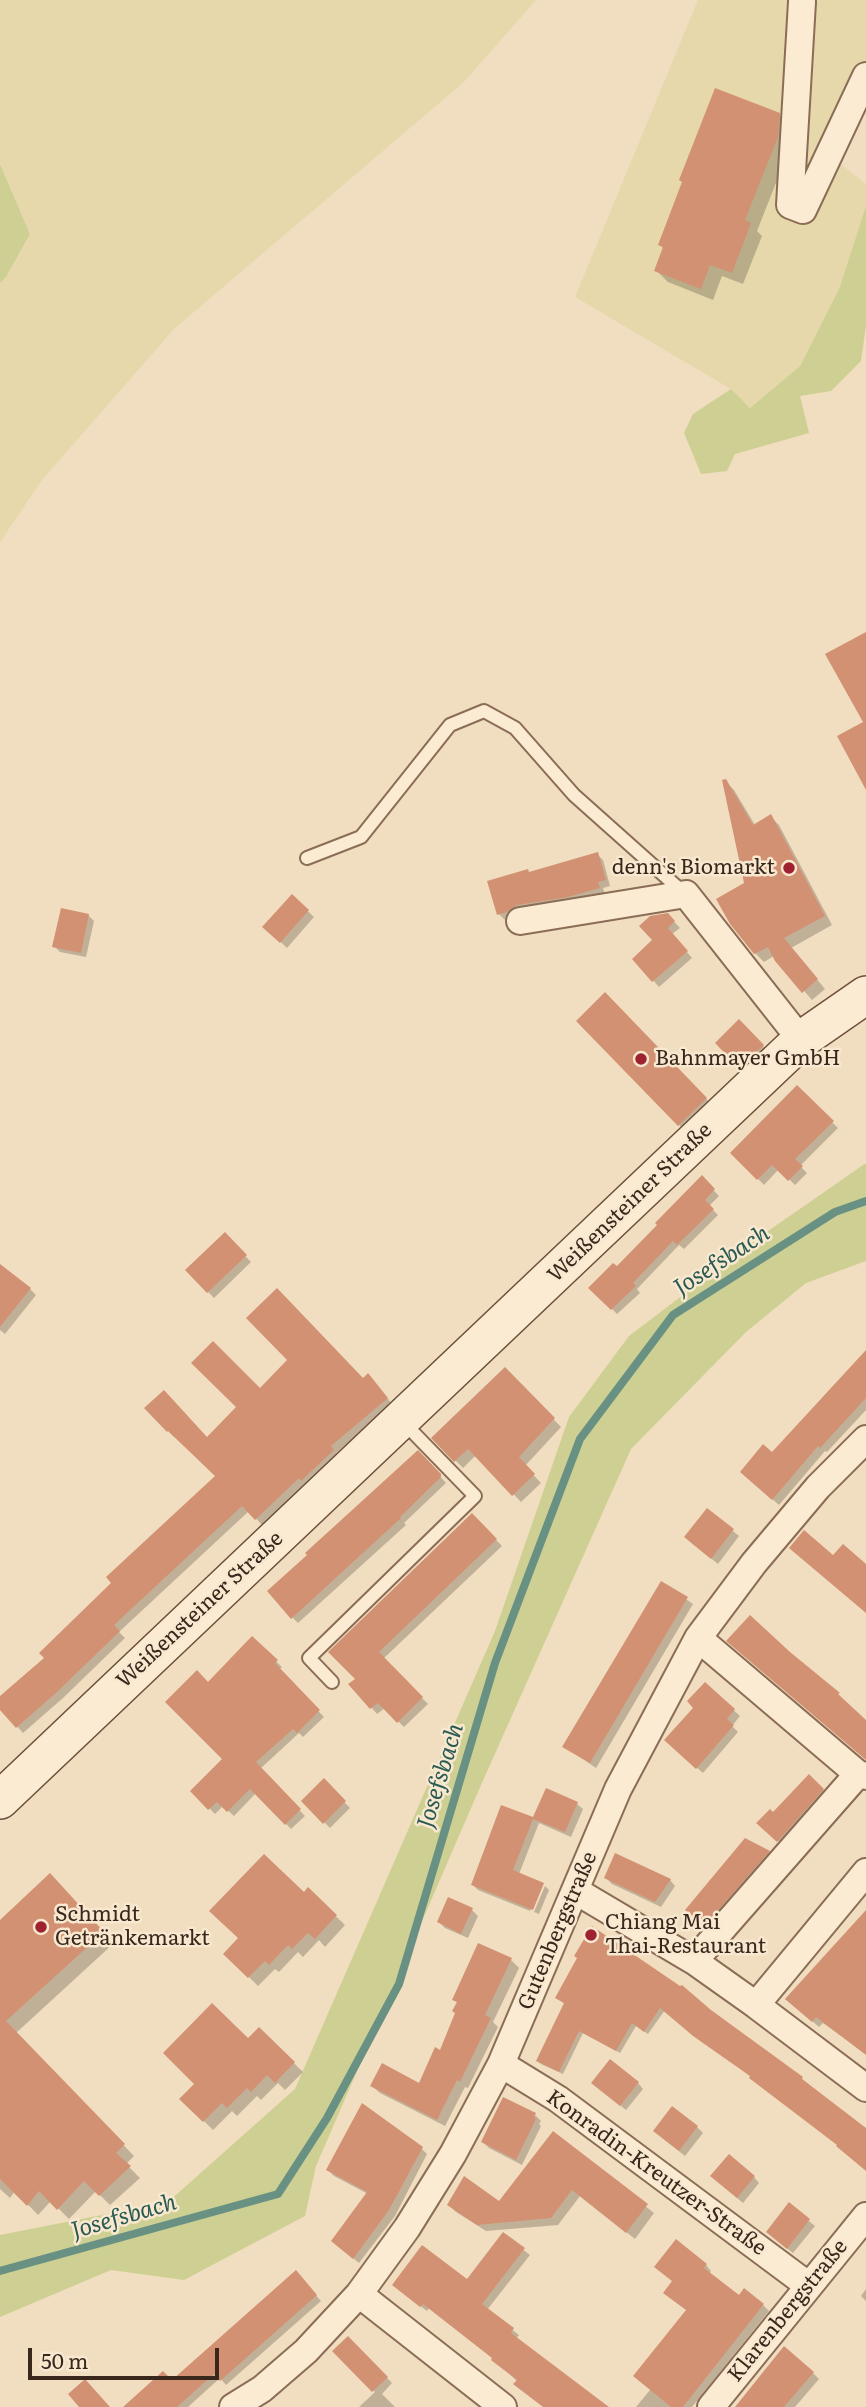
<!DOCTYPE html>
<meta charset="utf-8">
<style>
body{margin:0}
#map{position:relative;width:866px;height:2407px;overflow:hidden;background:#f1ddbf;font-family:Literata,serif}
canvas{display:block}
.scale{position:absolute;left:28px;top:2348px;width:191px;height:32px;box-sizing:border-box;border:4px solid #39271c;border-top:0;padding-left:9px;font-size:21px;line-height:24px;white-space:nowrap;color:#39271c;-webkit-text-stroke:5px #f8e8cf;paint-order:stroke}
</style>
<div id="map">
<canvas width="866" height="2407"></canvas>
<div class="scale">50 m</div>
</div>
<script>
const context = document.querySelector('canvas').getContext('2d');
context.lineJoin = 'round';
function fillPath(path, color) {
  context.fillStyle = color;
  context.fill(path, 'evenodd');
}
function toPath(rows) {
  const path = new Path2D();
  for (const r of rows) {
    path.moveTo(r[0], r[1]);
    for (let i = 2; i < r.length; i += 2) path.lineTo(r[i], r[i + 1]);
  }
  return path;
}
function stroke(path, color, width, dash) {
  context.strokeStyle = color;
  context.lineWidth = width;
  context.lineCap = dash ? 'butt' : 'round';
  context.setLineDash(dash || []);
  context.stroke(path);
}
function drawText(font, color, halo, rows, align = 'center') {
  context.font = font + ' Literata,serif';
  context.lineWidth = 5;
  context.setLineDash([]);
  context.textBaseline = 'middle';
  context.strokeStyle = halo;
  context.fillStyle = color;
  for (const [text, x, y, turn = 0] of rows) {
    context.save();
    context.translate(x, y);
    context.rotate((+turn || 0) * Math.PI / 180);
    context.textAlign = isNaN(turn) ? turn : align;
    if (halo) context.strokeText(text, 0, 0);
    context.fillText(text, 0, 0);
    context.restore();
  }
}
fillPath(toPath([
 [0,0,536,0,464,82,174,329,42,480,0,542,0,283,6,277,30,234,0,164],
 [698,0,866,0,866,100,838,162,866,184,866,206,839,289,800,366,750,408,731,389,575,297]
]), '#e7d8ac');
fillPath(toPath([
 [0,164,30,234,6,277,0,283],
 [866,206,866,326,861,361,831,391,800,396,809,433,735,454,727,471,701,474,684,433,693,414,731,389,750,408,800,366,839,289],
 [866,1163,866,1261,806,1283,746,1332,631,1449,481,1785,316,2166,305,2216,184,2280,111,2270,0,2317,0,2235,168,2202,295,2089,495,1631,569,1417,629,1336,758,1238]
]), '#ced093');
fillPath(toPath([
 [779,115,791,127,789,150,757,231,762,236,743,284,722,276,713,300,668,282,656,270,664,249,660,245],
 [725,781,734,790,755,825,770,816,779,825,832,925,791,948,825,989,812,1000,774,956,764,962,755,953,746,884],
 [597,854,603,860,610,886,603,888,605,894,505,920,499,914,530,874],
 [292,896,314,917,287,948,265,927],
 [88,915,94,921,86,957,60,952,54,946],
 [668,915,680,928,672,934,692,958,659,987,634,959,655,941],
 [605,995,715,1108,688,1134,578,1021],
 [739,1022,768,1051,746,1073,717,1043],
 [797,1088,838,1128,800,1166,807,1173,795,1185,779,1169,764,1185,733,1153],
 [702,1178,719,1196,709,1206,718,1215,684,1249,679,1245,637,1289,640,1293,617,1314,591,1288,617,1269],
 [224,1234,251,1262,214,1298,187,1270],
 [0,1281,30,1289,36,1295,5,1334,0,1330],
 [505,1369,561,1427,525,1466,541,1483,521,1502,476,1455,463,1468,433,1438],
 [866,1369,866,1410,827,1452,825,1451,779,1505,748,1478],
 [363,1380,374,1382,393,1405,336,1453,339,1457,308,1486,306,1483,262,1525,249,1511,119,1632,125,1638,63,1698,23,1733,0,1707,0,1699,46,1658,217,1477,176,1436,174,1437,147,1408,207,1439,260,1390],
 [418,1452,446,1483,404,1523,406,1525,298,1623,292,1617],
 [707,1510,739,1536,718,1564,692,1543],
 [472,1515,502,1546,383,1659,428,1704,404,1727,385,1708,377,1714,351,1684,358,1679],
 [662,1583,693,1604,596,1768,565,1747],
 [252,1638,282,1667,279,1670,324,1717,303,1737,299,1733,260,1769,305,1816,291,1829,256,1793,234,1816,223,1806,215,1814,192,1791,225,1759,208,1684],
 [705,1684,740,1716,732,1726,738,1732,703,1773,672,1746,695,1708],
 [809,1776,829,1796,784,1846,759,1823,773,1814],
 [324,1781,350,1808,330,1828,303,1801],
 [577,1804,583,1809,571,1837,539,1823,519,1874,541,1884,530,1911,478,1890,473,1885,502,1807,534,1819],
 [769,1852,774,1858,711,1930,693,1915],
 [606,1878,670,1880,675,1886,661,1907,612,1884],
 [61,1886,113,1944,16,2033,134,2156,126,2164,140,2178,110,2205,96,2191,69,2219,51,2201,38,2215,15,2191,10,2198,0,2189,0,1923],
 [545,1886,549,1890,539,1914,534,1912],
 [308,1890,345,1925,325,1947,319,1940,303,1957,298,1952,279,1972,275,1969,258,1986,226,1954],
 [449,1899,472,1910,478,1916,468,1938,445,1928,439,1922],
 [866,1911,866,2054,823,2023,819,2027,794,2005],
 [511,1960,519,1968,493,2022,498,2027,468,2088,465,2087,445,2126,380,2093,372,2086,420,2085,441,2052,457,2013,458,2004,454,1999],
 [557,1998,710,2011,802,2079,866,2131,866,2169,839,2145,665,2010,648,2034,636,2026,620,2053,583,2033,563,2074,541,2064,538,2061,565,2004],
 [259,2029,303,2072,285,2090,278,2083,261,2100,257,2096,237,2116,232,2111,213,2130,182,2099],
 [638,2083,643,2089,626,2110,600,2089],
 [535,2115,541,2121,539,2124,541,2126,522,2165,489,2148,483,2142],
 [697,2127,703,2133,685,2156,661,2137],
 [554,2134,654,2213,635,2239,580,2196,558,2225,486,2231,456,2212,449,2205,499,2204],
 [421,2148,427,2154,395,2216,359,2263,339,2247,368,2194,334,2176,328,2170],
 [754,2177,759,2183,743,2203,718,2182],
 [789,2205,815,2226,793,2253,774,2238],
 [503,2234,530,2255,487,2310,519,2335,516,2339,606,2407,544,2407,494,2359,429,2308,427,2311,399,2290,468,2282],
 [706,2265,711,2271,709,2274,739,2297,763,2305,769,2311,692,2407,636,2407,650,2390,688,2311,671,2298],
 [296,2273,321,2301,226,2385,220,2378,188,2407,126,2407,172,2382],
 [866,2289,866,2301,861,2296],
 [348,2338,392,2383,382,2394,395,2407,359,2407,375,2392,334,2351],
 [813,2373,819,2379,795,2407,738,2407]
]), '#0003');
stroke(toPath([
 [0,2271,278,2194,327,2118,399,1984,495,1663,580,1439,673,1315,835,1212,866,1201]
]), '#699183', 8);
fillPath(toPath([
 [715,88,780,113,778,137,745,220,751,223,732,273,710,265,701,289,654,271,663,247,658,245,682,182,679,180],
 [866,632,866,790,837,736,863,722,825,654],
 [726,779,753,825,771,814,825,916,784,938,818,979,802,993,775,961,768,947,754,954,730,924,716,899,744,883,722,780],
 [598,852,606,880,598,882,600,888,568,897,517,905,507,912,497,915,487,881,528,869,529,872],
 [292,894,309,910,280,943,262,927],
 [61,908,89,914,81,953,52,947],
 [668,913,675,921,668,928,688,951,652,982,632,959,652,940,639,926,650,916],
 [605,992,707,1098,678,1126,576,1021],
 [739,1019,764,1045,739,1068,715,1043],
 [797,1085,834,1121,795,1159,803,1166,788,1181,772,1165,757,1180,730,1153],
 [702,1175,715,1189,705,1200,714,1209,677,1245,673,1241,633,1283,636,1286,611,1310,588,1288,613,1263,617,1266,657,1225,655,1223],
 [225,1232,247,1255,207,1293,185,1270],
 [0,1264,31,1288,0,1327],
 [277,1288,363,1378,368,1373,388,1398,331,1446,334,1450,301,1481,299,1478,255,1520,242,1506,114,1625,120,1631,57,1692,16,1728,0,1710,0,1696,44,1658,39,1653,111,1583,106,1577,215,1476,168,1431,167,1432,144,1408,164,1390,207,1437,236,1407,191,1363,213,1341,260,1388,287,1360,246,1318],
 [866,1350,866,1398,820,1448,818,1446,772,1500,740,1472,763,1444,772,1452],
 [505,1367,555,1418,519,1457,535,1474,512,1496,468,1449,454,1462,431,1438],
 [418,1450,441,1474,441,1477,400,1517,401,1518,291,1619,267,1591,307,1555,305,1553],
 [707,1508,734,1529,711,1559,684,1537],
 [472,1513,497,1539,379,1652,423,1697,397,1723,378,1703,370,1709,348,1684,355,1679,328,1652],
 [804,1530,833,1555,843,1544,866,1564,866,1613,789,1548],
 [661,1581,688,1597,590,1763,562,1747],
 [750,1615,790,1652,840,1693,838,1694,866,1720,866,1760,726,1641],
 [252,1636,278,1660,275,1663,320,1710,297,1733,293,1729,256,1762,301,1809,285,1825,250,1789,227,1812,217,1802,208,1810,190,1791,222,1759,165,1702,197,1670,208,1682],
 [705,1682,735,1709,727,1719,734,1725,696,1769,664,1740,693,1708,687,1701],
 [809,1774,824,1789,777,1842,756,1823,770,1809,773,1812],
 [324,1778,346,1801,323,1824,301,1801],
 [546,1788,578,1802,565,1832,533,1819,513,1870,544,1883,533,1910,471,1885,501,1805,533,1817],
 [745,1838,770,1851,704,1926,685,1910],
 [615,1853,671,1879,655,1902,604,1878],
 [264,1854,304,1892,308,1887,337,1915,315,1939,308,1933,292,1949,288,1945,269,1965,265,1961,248,1978,223,1954,238,1938,209,1911],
 [50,1873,104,1932,6,2021,125,2144,116,2153,131,2166,99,2196,84,2181,57,2210,39,2191,27,2206,0,2179,0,1920],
 [448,1897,473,1908,461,1934,437,1922],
 [866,1910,866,2055,816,2017,812,2022,785,1999],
 [592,1926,680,1986,682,1985,711,2010,803,2077,802,2079,866,2128,866,2171,836,2146,837,2145,749,2078,750,2076,693,2036,660,2008,644,2032,632,2023,616,2051,579,2031,559,2072,536,2061,564,2003,555,1998,577,1958,574,1956],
 [478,1943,512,1958,485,2015,491,2018,460,2082,457,2080,437,2120,370,2086,382,2063,419,2083,435,2047,440,2050,455,2013,452,2011,457,2002,452,2000],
 [212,2003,248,2038,259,2027,295,2062,275,2083,267,2075,251,2092,247,2088,227,2108,222,2103,203,2122,179,2099,194,2084,163,2053],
 [610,2059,639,2082,620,2106,591,2083],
 [503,2097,536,2113,534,2117,536,2119,516,2160,481,2142],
 [362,2103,423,2147,389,2210,353,2259,331,2241,367,2192,326,2170],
 [672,2106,698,2126,679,2151,653,2131],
 [553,2131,648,2204,626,2233,572,2190,551,2218,477,2225,447,2205,464,2176,499,2201],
 [729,2154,755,2176,737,2198,710,2176],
 [789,2202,810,2219,787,2249,766,2232],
 [503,2232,525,2248,482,2304,514,2328,511,2333,609,2407,543,2407,513,2384,517,2380,491,2360,492,2358,423,2304,420,2307,392,2285,422,2245,467,2279],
 [676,2239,707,2264,704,2268,739,2295,744,2288,764,2304,683,2407,671,2407,633,2376,686,2310,663,2293,672,2281,654,2267],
 [296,2270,317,2295,220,2381,214,2374,177,2407,123,2407,163,2371,172,2380],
 [348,2336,388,2377,372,2392,332,2351],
 [784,2346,814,2372,784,2407,735,2407],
 [85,2379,110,2407,79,2407,68,2394]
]), '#d29172');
const service = toPath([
 [307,858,361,837,450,725,484,711,515,728,574,795,685,894],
 [332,1682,309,1658,475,1496,404,1423]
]);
const minor = toPath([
 [802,2,790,205,803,210,866,76],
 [520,921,686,894,801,1040],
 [698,1638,858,1774,866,1776],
 [576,1891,694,1961,756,2005,866,2088],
 [694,1961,858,1774],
 [756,2005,866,1872],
 [501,2064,558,2099,809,2286],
 [359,2294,503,2407],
 [233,2407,262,2389,306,2351,359,2294,407,2228,453,2154,501,2064,618,1789,698,1638,754,1563,818,1487,866,1439],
 [711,2407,866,2216]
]);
const secondary = toPath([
 [0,1800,801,1040,866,995]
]);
stroke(service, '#8b6d56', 16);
stroke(minor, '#8b6d56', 30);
stroke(secondary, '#6d4e3a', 40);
stroke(service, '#fbebd3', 12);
stroke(minor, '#fbebd3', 26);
stroke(secondary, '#fbebd3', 37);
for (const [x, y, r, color] of [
 [789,868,7,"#9e222f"],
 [641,1059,7,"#9e222f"],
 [41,1927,7,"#9e222f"],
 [591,1935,7,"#9e222f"]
]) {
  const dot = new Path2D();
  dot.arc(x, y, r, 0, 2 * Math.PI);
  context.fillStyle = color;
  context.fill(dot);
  stroke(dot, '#f8e8cf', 2.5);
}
drawText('21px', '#39271c', '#f8e8cf', [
 ["denn's Biomarkt",775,868,"right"],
 ["Bahnmayer GmbH",655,1059],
 ["Schmidt",55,1915],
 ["Getränkemarkt",55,1939],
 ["Chiang Mai",605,1923],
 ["Thai-Restaurant",605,1947]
], 'left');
drawText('21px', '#39271c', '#f8e8cf', [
 ["Weißensteiner Straße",630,1203,-44],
 ["Weißensteiner Straße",200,1610,-43],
 ["Gutenbergstraße",558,1931,-67],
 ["Konradin-Kreutzer-Straße",656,2173,36],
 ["Klarenbergstraße",788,2311,-51]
]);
drawText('italic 23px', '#2a5a52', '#f8e8cf', [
 ["Josefsbach",722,1261,-33],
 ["Josefsbach",441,1776,-73],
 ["Josefsbach",124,2217,-16]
]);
</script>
